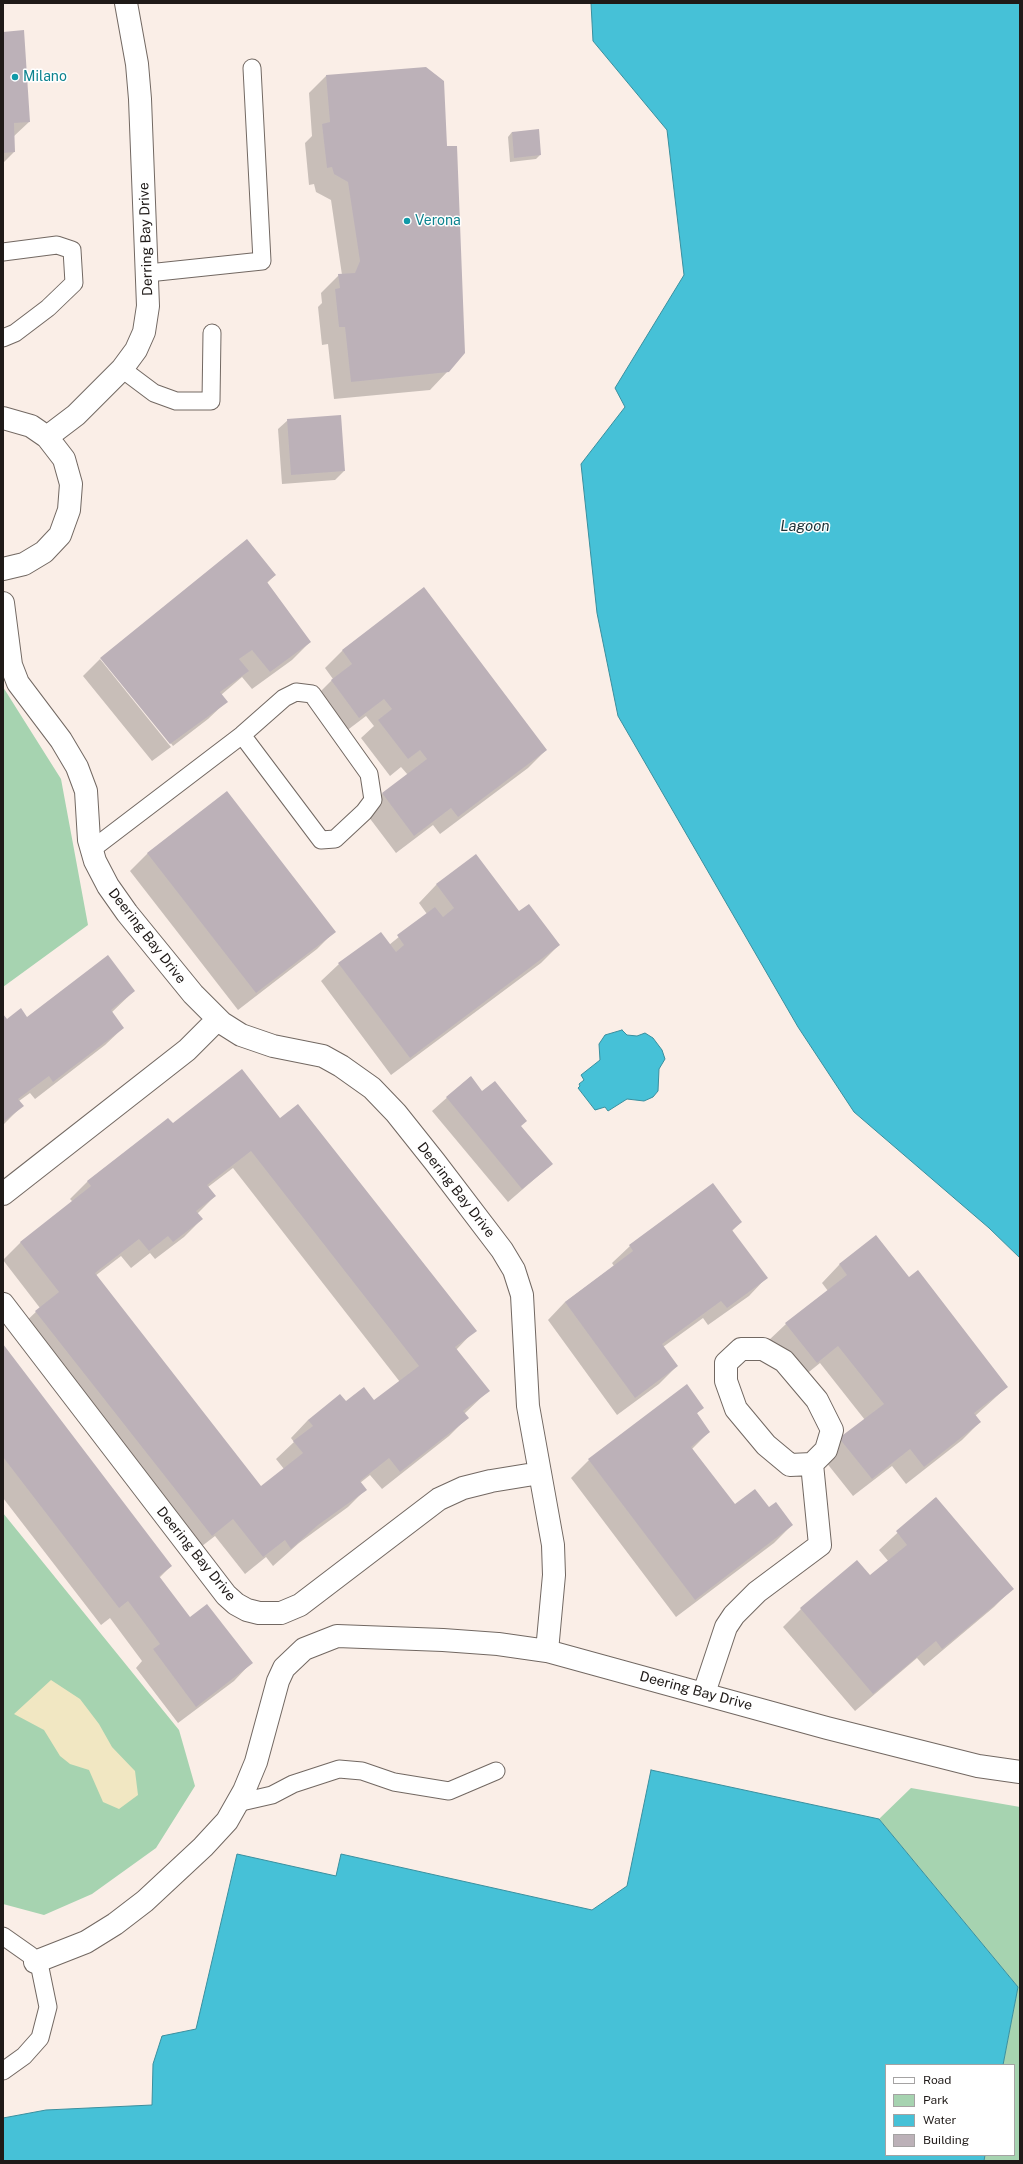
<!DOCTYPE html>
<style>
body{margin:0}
#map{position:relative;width:1023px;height:2164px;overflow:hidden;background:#faeee7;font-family:"Public Sans",sans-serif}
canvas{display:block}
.frame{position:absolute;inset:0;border:4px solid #1f1a18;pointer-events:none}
.legend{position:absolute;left:885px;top:2064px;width:130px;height:92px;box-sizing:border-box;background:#fff;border:1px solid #a5a3a3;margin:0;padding:5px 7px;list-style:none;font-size:12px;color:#1f1a18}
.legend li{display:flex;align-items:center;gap:8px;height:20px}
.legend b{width:20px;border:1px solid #a5a3a3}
</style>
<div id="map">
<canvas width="1023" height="2164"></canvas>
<div class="frame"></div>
<ul class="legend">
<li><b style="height:5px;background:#fff"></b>Road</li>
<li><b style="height:11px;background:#a6d3b0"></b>Park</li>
<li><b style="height:11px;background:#46c1d7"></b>Water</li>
<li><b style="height:11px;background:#bcb1b8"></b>Building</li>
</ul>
</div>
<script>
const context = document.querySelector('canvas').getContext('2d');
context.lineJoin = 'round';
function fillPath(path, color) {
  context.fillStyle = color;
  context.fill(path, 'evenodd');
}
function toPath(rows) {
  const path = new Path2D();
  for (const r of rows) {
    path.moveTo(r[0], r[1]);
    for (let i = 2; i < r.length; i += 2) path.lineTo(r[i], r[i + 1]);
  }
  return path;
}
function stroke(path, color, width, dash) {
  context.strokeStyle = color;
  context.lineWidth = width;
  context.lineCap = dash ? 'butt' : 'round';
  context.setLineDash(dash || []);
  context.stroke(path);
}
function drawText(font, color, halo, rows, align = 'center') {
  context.font = font + ' "Public Sans",sans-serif';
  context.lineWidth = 3;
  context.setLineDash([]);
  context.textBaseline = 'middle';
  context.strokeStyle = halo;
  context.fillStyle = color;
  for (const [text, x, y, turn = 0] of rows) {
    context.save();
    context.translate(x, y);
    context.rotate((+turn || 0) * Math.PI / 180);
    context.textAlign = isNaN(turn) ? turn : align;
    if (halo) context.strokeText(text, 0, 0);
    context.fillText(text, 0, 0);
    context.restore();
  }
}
fillPath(toPath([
 [3,687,61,779,88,925,3,987],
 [3,1513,179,1730,195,1786,156,1848,92,1894,44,1915,3,1904],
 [911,1788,1020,1807,1020,2161,984,2161,985,2155,1014,2155,1014,2065,1003,2065,1018,1987,879,1819]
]), '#a6d3b0');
fillPath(toPath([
 [51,1680,80,1699,99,1724,112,1747,135,1771,138,1795,119,1809,103,1802,89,1770,70,1764,60,1756,44,1730,14,1714]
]), '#f1e7c2');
const water = toPath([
 [591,3,1020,3,1020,1258,989,1228,854,1112,798,1027,618,716,597,613,581,464,625,407,615,388,684,275,667,130,593,41,591,3],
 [622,1030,627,1035,637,1036,645,1033,653,1038,662,1050,665,1059,659,1069,658,1091,653,1097,644,1101,627,1099,608,1111,605,1107,595,1110,578,1088,580,1086,579,1084,584,1080,581,1075,600,1060,599,1044,605,1035,622,1030],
 [651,1770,879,1819,1018,1987,1003,2065,886,2065,886,2155,985,2155,984,2161,3,2161,3,2118,46,2110,152,2105,153,2064,162,2036,196,2029,237,1854,336,1876,341,1854,592,1910,627,1886,651,1770]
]);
fillPath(water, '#46c1d7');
stroke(water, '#3a8f9e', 1);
fillPath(toPath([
 [3,33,29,122,13,137,14,152,3,163],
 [327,75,446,147,448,371,430,390,334,399,328,344,322,345,318,307,322,303,321,293,339,275,342,275,331,200,316,192,314,184,309,185,305,143,312,136,309,93],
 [512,132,540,155,536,159,510,162,508,137],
 [288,420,344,471,335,480,282,484,278,429],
 [275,575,266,584,310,642,292,660,252,689,242,677,221,695,226,702,208,719,173,746,103,659],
 [424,589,546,750,528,768,440,834,433,825,396,853,365,812,382,794,408,775,401,767,390,776,361,738,374,726,366,716,341,735,314,698,333,679,325,668,342,651],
 [100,659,171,747,152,761,83,676],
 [148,853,335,931,317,949,238,1010,130,871],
 [476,855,519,913,559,945,541,963,391,1075,321,981,339,964,389,945,427,914,419,903,436,885],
 [134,991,111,1013,123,1028,105,1045,35,1099,30,1093,19,1101,22,1106,3,1125,3,1015,7,1020,27,1018],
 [470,1077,482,1092,520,1126,552,1164,508,1202,432,1111],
 [280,1120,475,1330,456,1350,488,1391,464,1414,467,1418,449,1436,382,1489,370,1475,360,1483,365,1490,348,1507,299,1543,273,1566,266,1557,245,1574,215,1536,193,1553,18,1329,40,1308,3,1260,21,1242,73,1202,70,1199,88,1181,173,1125],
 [233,1168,400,1382,374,1401,308,1420,291,1438,294,1442,276,1459,284,1469,261,1488,95,1276,121,1256,131,1268,150,1253,155,1259,184,1237,202,1219,197,1214,215,1196,208,1187],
 [741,1222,732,1231,766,1278,749,1296,708,1325,703,1318,663,1347,677,1366,659,1384,617,1415,548,1320,565,1302,614,1266,612,1263,630,1246],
 [876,1236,909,1279,1007,1387,975,1416,980,1422,962,1440,906,1484,892,1466,853,1496,822,1457,840,1439,865,1420,820,1363,799,1380,768,1341,786,1324,828,1291,822,1283,839,1265],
 [3,1346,171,1566,159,1578,190,1619,251,1663,234,1681,178,1723,136,1668,142,1661,110,1618,101,1625,3,1498],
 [703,1407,696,1414,709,1432,692,1449,735,1506,769,1509,792,1525,774,1543,676,1617,571,1478,589,1460],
 [935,1498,1012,1589,994,1607,924,1666,917,1658,855,1711,783,1627,801,1609,857,1561,870,1577,889,1562,879,1550]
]), '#0003');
fillPath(toPath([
 [24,30,30,122,14,123,15,152,3,153,3,32],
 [426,67,444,81,447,146,457,146,465,353,449,372,351,382,345,327,339,327,335,289,340,288,338,274,355,273,360,261,348,182,334,174,332,167,327,168,322,124,330,122,326,75],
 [539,129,541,155,514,158,512,132],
 [341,415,345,471,291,475,287,419],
 [247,539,276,575,267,582,311,642,270,672,252,650,239,659,249,671,220,692,228,702,170,744,100,658],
 [424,587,547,750,458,817,451,808,414,836,382,793,427,759,420,750,408,759,378,720,392,709,384,699,359,718,331,680,352,664,342,650],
 [227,791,336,932,256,993,147,853],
 [476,854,519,911,529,904,560,945,410,1058,338,963,381,932,396,952,404,945,397,935,435,907,443,917,454,908,436,884],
 [108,955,135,991,111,1010,124,1028,53,1082,49,1076,18,1099,24,1106,3,1122,3,1014,7,1019,21,1008,27,1017],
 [242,1069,280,1118,298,1104,477,1331,455,1347,490,1391,463,1411,469,1418,400,1472,389,1458,360,1481,367,1490,318,1525,291,1549,285,1540,263,1557,233,1519,212,1536,35,1311,59,1292,20,1242,91,1186,87,1181,168,1118,173,1123],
 [251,1151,419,1366,374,1400,364,1387,346,1401,340,1394,308,1420,313,1426,293,1441,303,1453,261,1486,95,1273,139,1239,149,1251,168,1236,173,1242,203,1219,196,1211,216,1196,207,1185],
 [471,1076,482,1091,495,1081,527,1121,521,1126,553,1164,522,1189,446,1097],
 [713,1183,742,1222,732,1230,768,1278,727,1308,721,1301,662,1344,678,1366,635,1398,565,1302,633,1251,629,1245],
 [876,1235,909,1277,918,1270,1008,1387,974,1413,981,1422,924,1467,910,1449,872,1479,839,1438,884,1404,838,1346,817,1363,785,1323,847,1275,839,1264],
 [3,1344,172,1566,159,1576,190,1617,207,1604,253,1663,196,1707,153,1649,160,1644,128,1601,119,1608,3,1457],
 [687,1384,704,1408,697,1413,710,1432,691,1447,735,1504,755,1489,769,1507,776,1502,793,1525,695,1600,588,1459],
 [936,1497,1014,1589,942,1649,936,1641,873,1694,800,1608,857,1560,870,1575,907,1545,896,1531]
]), '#bcb1b8');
const lane = toPath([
 [3,252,57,245,72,250,74,283,48,308,15,333,3,338],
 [148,273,262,261,252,68],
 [122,369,154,393,176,401,211,401,212,333],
 [91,850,242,735,284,698,296,692,312,694,369,774,373,800,364,812,335,839,321,840,242,735],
 [237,1803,272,1795,293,1784,339,1769,362,1771,394,1782,449,1791,496,1771],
 [3,1936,30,1955,40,1968,48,2007,40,2038,24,2056,3,2071]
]);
const street = toPath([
 [3,418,31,426,47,437,64,459,71,484,69,510,60,535,44,552,24,564,3,569],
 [47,437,76,415,122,369,136,350,144,332,148,306,140,99,137,64,126,3],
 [3,603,11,665,18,683,61,740,77,767,86,791,89,840,95,861,108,886,127,913,193,994,222,1023,241,1035,273,1046,323,1056,341,1066,372,1088,396,1113,435,1162,502,1250,514,1270,522,1295,528,1406,553,1545,554,1575,547,1651],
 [3,1194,187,1050,218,1019],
 [3,1304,226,1595,236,1604,247,1610,259,1613,281,1613,300,1605,439,1499,463,1488,491,1481,540,1473],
 [704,1693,726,1627,734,1615,757,1592,820,1545,812,1464,826,1450,832,1430,817,1400,784,1361,763,1349,741,1349,726,1363,726,1381,736,1409,766,1445,790,1465,812,1464],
 [35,1962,86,1942,115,1924,145,1901,203,1847,227,1821,244,1791,256,1762,278,1681,284,1668,304,1649,337,1636,443,1640,498,1644,547,1651,827,1728,978,1766,1020,1772]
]);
stroke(lane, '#726862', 19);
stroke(street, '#726862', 24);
stroke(lane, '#fff', 17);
stroke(street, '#fff', 22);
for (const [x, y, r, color] of [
 [15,77,4,"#0f9aa8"],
 [407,221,4,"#0f9aa8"]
]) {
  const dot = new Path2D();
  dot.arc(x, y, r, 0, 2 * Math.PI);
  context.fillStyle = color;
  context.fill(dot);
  stroke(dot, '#fff', 1.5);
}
drawText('14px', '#0d838f', '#fff', [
 ["Milano",23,77],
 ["Verona",415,221]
], 'left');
drawText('14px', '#1f1a18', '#fff', [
 ["Derring Bay Drive",146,239,-92],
 ["Deering Bay Drive",147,936,52],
 ["Deering Bay Drive",456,1190,52],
 ["Deering Bay Drive",196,1554,51],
 ["Deering Bay Drive",696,1691,15]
]);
drawText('italic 15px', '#1d3237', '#fff', [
 ["Lagoon",805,526]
]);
</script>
